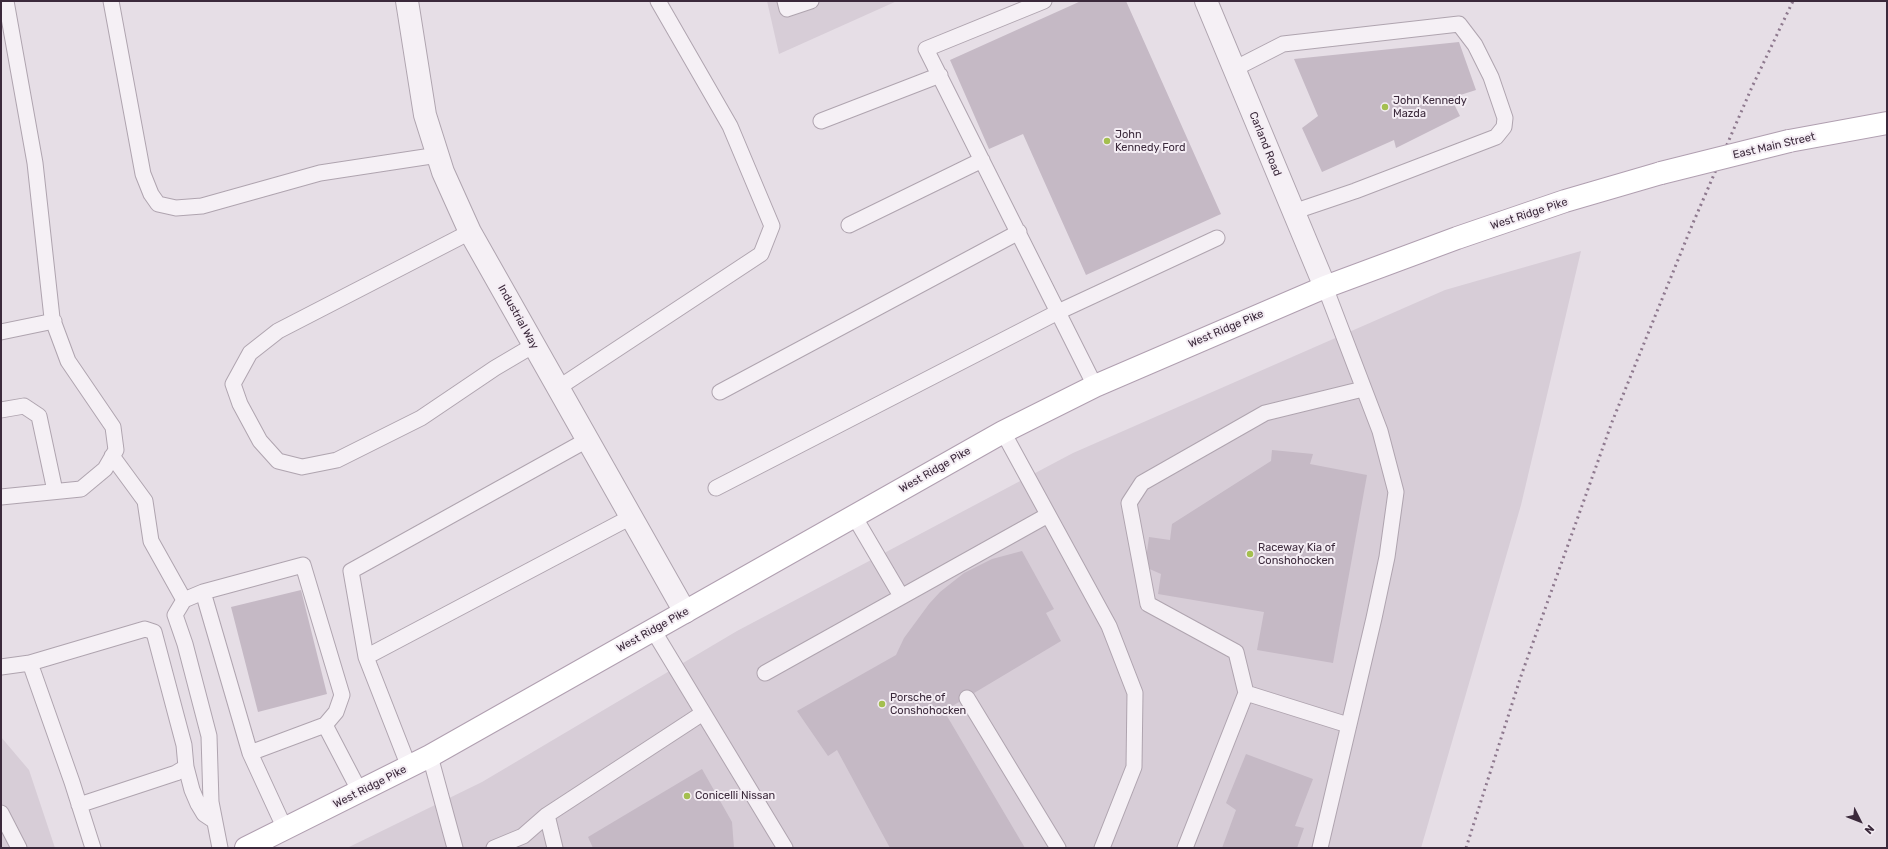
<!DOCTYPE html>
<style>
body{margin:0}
#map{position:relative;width:1888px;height:849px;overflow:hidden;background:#e6dee6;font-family:Rubik,sans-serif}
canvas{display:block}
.frame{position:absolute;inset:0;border:2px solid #3b293b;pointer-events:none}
.north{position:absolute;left:1840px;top:801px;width:40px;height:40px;-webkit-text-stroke:3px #f4edf4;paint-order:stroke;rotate:132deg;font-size:11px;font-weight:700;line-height:16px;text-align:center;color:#3b293b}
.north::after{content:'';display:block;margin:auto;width:14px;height:18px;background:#3b293b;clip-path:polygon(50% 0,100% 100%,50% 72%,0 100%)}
</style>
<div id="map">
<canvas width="1888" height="849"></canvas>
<div class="frame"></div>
<div class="north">N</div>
</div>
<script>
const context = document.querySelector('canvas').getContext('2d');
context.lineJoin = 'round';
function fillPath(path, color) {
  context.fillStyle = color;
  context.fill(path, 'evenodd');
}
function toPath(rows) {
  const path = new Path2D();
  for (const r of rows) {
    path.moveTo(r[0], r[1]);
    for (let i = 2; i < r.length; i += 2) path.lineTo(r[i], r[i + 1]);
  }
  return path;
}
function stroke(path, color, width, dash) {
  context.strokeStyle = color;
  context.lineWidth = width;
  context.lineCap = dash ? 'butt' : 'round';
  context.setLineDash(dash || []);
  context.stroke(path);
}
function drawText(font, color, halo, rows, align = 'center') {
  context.font = font + ' Rubik,sans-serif';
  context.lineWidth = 4;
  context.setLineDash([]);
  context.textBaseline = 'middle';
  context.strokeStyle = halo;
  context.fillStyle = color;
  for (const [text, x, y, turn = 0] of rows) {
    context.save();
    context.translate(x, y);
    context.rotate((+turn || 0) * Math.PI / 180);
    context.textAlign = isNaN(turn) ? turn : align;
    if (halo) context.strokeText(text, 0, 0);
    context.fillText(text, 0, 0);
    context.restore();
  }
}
fillPath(toPath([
 [767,1,897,1,779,54],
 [1581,251,1521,505,1421,848,347,848,482,782,737,631,1073,453,1445,290],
 [1,737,29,770,55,848,1,848]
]), '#d7cdd7');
fillPath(toPath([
 [1081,1,1126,1,1221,214,1086,275,1023,134,989,149,950,60],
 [1459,42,1476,90,1451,98,1460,116,1396,148,1394,140,1322,172,1302,128,1318,116,1294,59],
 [1272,450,1313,454,1310,464,1367,475,1333,663,1257,650,1264,612,1158,594,1161,574,1145,567,1149,537,1170,540,1172,524,1271,461],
 [1022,551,1054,609,1046,613,1061,641,944,711,1025,848,890,848,837,750,828,756,797,711,896,655,904,638,929,604,940,592,964,573,992,559],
 [301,590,327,694,258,712,231,607],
 [1246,754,1313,779,1295,826,1304,828,1297,848,1222,848,1236,810,1226,803],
 [702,769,732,822,734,848,593,848,588,837]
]), '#c5b9c5');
const service = toPath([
 [111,1,143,174,151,194,158,204,176,208,202,206,320,173,438,155],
 [785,1,787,9,811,1],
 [1044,1,926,49,1095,386],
 [1234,69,1283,44,1459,24,1475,45,1491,77,1505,118,1504,127,1496,137,1355,191,1293,212],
 [821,121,940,75],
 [849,225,982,160],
 [470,232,278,331,250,353,233,384,240,404,260,441,278,461,302,467,337,460,421,418,495,368,534,345],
 [1,332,54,321],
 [558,388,761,254,772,226,730,126,658,1],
 [720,392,1019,232],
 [1,410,24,406,39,416,55,491],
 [1003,432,1109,626,1135,693,1134,767,1102,848],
 [112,456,145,501,151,541,184,600],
 [716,488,1058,312,1217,238],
 [1,497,81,489,105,469,116,450,113,427,68,361,52,318,35,163,6,1],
 [854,516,901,596],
 [203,592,184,600,175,615,185,644,209,736,211,802,220,848],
 [653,630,785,848],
 [366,657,631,517],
 [30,663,145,629,154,632,184,745,186,767,176,773,79,805],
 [1,667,30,663,72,782,93,848],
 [765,673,1048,515],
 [1246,693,1348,725],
 [967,698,1058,848],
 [325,725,336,712,342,695,303,565,203,592,250,753,325,725,360,792],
 [250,753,285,829],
 [430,756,455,848],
 [186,767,192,790,198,804,204,814,213,820],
 [409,767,366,657,351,571,587,440],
 [1,813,19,848],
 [494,848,523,836,547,815],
 [555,848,547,815,703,713],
 [1185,848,1246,693,1236,652,1148,604,1129,503,1142,483,1265,413,1363,389],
 [1320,848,1374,618,1387,557,1396,492,1380,431,1325,287]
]);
const minor = toPath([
 [407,1,425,115,443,172,470,232,685,612],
 [1206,1,1325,287]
]);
const primary = toPath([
 [1789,141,1887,123],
 [246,848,430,756,1003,432,1095,386,1325,287,1457,238,1565,201,1661,173]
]);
stroke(service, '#afa4af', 17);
stroke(minor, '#afa4af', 24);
stroke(primary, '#b09fb0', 24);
stroke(service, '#f5f0f5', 15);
stroke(minor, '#f5f0f5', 22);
stroke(primary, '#fff', 22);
stroke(toPath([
 [1466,848,1521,676,1612,422,1693,223,1752,87,1793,1]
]), '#8e798e', 3, [2, 4]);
const primaryBridge = toPath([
 [1661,173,1789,141]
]);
stroke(primaryBridge, '#b09fb0', 24, []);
stroke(primaryBridge, '#fff', 22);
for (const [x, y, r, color] of [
 [1385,107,4,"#a4bf4f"],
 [1107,141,4,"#a4bf4f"],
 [1250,554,4,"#a4bf4f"],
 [882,704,4,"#a4bf4f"],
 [687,796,4,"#a4bf4f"]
]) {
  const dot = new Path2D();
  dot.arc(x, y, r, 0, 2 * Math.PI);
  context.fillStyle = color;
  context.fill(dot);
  stroke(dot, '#f4edf4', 1.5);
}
drawText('11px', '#3b293b', '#f4edf4', [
 ["John Kennedy",1393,101],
 ["Mazda",1393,114],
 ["John",1115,135],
 ["Kennedy Ford",1115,148],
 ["Raceway Kia of",1258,548],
 ["Conshohocken",1258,561],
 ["Porsche of",890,698],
 ["Conshohocken",890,711],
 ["Conicelli Nissan",695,796]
], 'left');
drawText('11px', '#3b293b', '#f4edf4', [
 ["Carland Road",1265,144,68],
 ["East Main Street",1774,146,-13],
 ["West Ridge Pike",1529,214,-18],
 ["Industrial Way",518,317,61],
 ["West Ridge Pike",1226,329,-23],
 ["West Ridge Pike",935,470,-30],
 ["West Ridge Pike",653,630,-29],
 ["West Ridge Pike",370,787,-27]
]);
</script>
